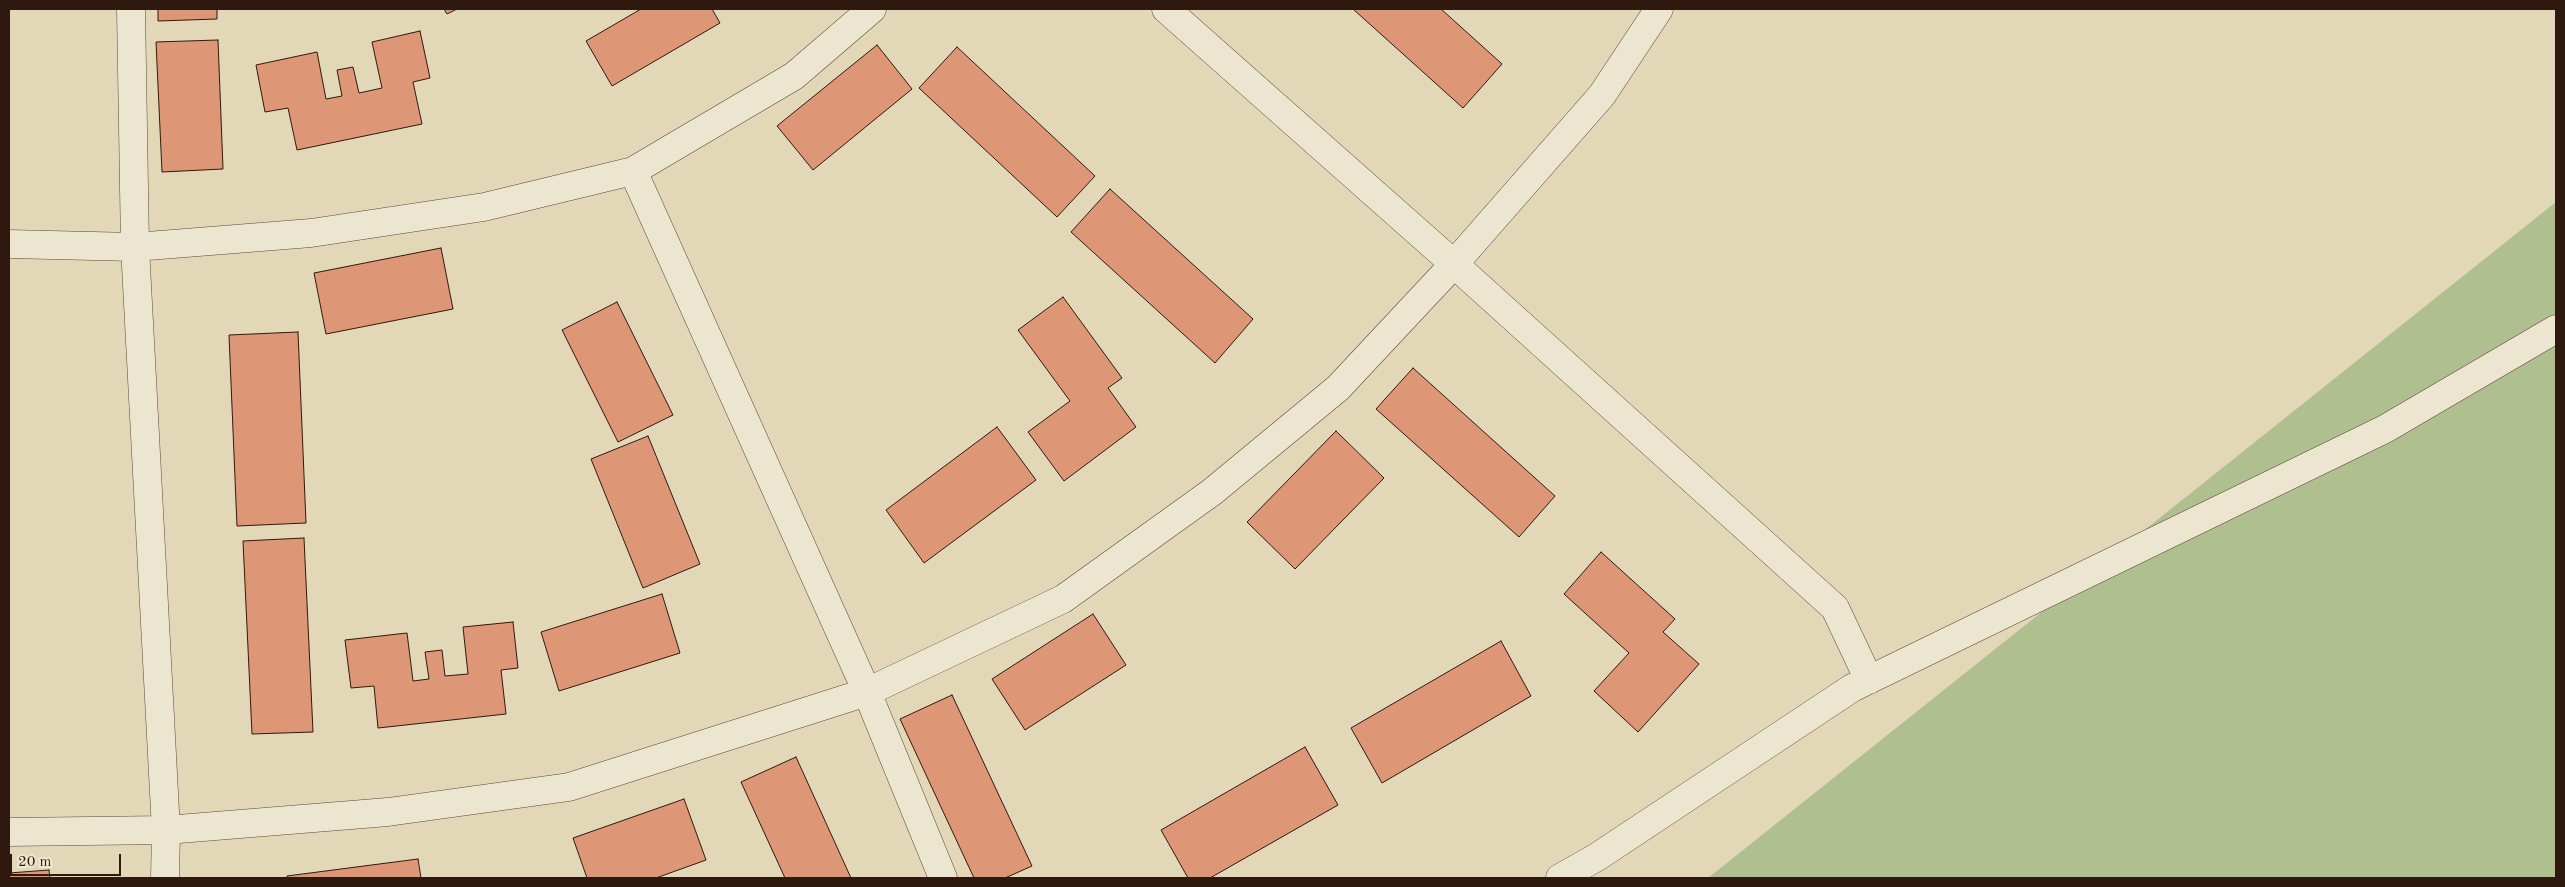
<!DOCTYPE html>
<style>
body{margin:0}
#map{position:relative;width:2565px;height:887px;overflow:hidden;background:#e2d7b7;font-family:"Old Standard TT",serif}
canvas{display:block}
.frame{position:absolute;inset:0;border:10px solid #2f180e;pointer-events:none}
.scale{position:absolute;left:10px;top:854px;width:111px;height:22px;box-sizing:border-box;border:2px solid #2f180e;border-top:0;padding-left:6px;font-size:15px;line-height:18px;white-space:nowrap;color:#2f180e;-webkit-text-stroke:4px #ece5d0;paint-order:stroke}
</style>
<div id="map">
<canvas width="2565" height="887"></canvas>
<div class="frame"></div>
<div class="scale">20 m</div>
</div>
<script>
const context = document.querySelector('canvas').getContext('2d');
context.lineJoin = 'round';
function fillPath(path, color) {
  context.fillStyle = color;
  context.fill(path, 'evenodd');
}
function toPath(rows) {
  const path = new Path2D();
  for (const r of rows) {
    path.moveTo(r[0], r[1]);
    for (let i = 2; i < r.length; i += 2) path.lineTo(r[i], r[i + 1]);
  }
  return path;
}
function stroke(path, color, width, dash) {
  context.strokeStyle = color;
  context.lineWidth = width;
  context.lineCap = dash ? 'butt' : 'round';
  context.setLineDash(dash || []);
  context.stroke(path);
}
fillPath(toPath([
 [2556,202,2556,878,1708,878]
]), '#b0bf90');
const building = toPath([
 [158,9,217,9,217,19,158,21,158,9],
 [444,9,457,9,447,14,444,9],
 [641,9,712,9,720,23,612,86,586,41,641,9],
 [1353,9,1441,9,1502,64,1463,108,1353,9],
 [420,31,430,78,413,82,422,124,297,150,288,108,265,112,256,65,317,52,326,99,342,96,337,70,353,67,359,93,382,88,372,42,420,31],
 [218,40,223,169,162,172,156,42,218,40],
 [877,45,912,89,813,170,777,126,877,45],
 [957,47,1095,176,1057,217,919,88,957,47],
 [1110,189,1253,319,1215,363,1071,232,1110,189],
 [441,248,453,309,326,334,314,273,441,248],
 [1063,297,1122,378,1108,388,1136,427,1064,481,1028,432,1070,401,1018,330,1063,297],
 [617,302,673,415,618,442,562,330,617,302],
 [298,332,306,523,237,526,229,335,298,332],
 [1413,368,1555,496,1519,537,1376,409,1413,368],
 [997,427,1036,480,924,563,886,510,997,427],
 [1336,431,1384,478,1295,569,1247,522,1336,431],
 [648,436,700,564,643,588,591,459,648,436],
 [304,538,313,732,252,734,243,541,304,538],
 [1601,552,1675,619,1663,632,1699,664,1638,732,1594,691,1629,653,1564,594,1601,552],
 [662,594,680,653,559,691,541,632,662,594],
 [1093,614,1126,665,1025,730,992,679,1093,614],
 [513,622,518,668,501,670,506,714,378,728,374,686,351,688,345,640,407,633,413,681,429,679,425,652,442,650,445,676,468,674,463,627,513,622],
 [1501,641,1531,696,1382,783,1351,728,1501,641],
 [952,695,1032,866,1005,878,974,878,900,719,952,695],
 [1305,747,1338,805,1210,878,1188,878,1161,830,1305,747],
 [796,757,851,878,785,878,741,782,796,757],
 [684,799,706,860,656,878,587,878,573,838,684,799],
 [418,859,421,878,287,878,287,876,418,859],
 [49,870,50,878,9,878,9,873,49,870]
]);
fillPath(building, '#de9776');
stroke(building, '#2f180e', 1);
const minor = toPath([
 [131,9,135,247,166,830,165,878],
 [1166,9,1454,264,1835,608,1869,680],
 [633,171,867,692,943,878],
 [9,244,135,247,311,233,484,207,633,171,794,76,872,9],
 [9,832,166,830,388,812,569,787,867,692,1063,599,1212,492,1338,388,1454,264,1602,95,1659,9],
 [1560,878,1597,857,1852,688,2385,429,2556,329]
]);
stroke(minor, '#5c4838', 29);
stroke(minor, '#ece5d0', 28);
</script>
